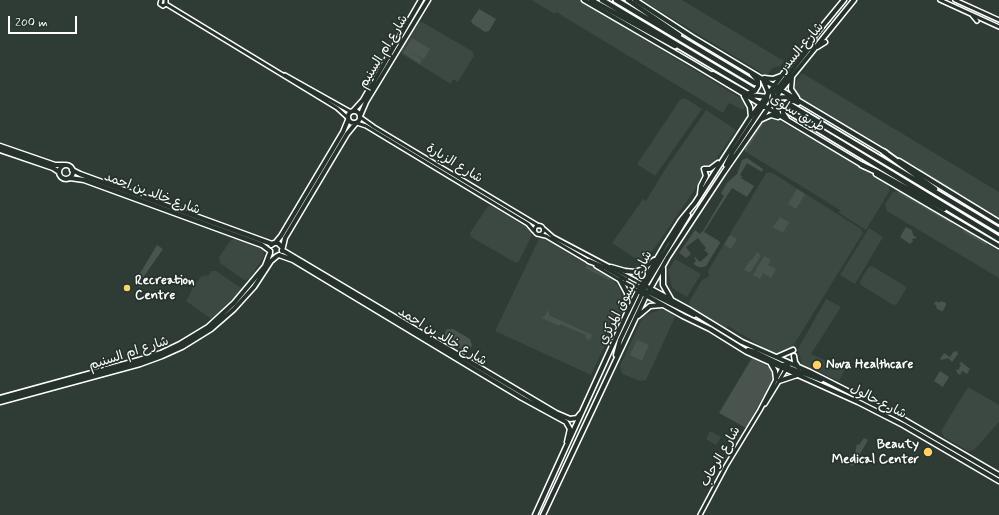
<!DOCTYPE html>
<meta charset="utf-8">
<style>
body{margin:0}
#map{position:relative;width:999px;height:515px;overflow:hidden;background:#2f3b35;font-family:Mynerve,sans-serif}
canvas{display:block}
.scale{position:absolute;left:8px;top:16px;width:69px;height:18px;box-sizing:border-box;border:2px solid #fff;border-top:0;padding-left:5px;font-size:12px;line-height:14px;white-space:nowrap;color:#fff;-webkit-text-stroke:3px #26332d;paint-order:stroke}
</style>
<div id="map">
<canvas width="999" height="515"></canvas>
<div class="scale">200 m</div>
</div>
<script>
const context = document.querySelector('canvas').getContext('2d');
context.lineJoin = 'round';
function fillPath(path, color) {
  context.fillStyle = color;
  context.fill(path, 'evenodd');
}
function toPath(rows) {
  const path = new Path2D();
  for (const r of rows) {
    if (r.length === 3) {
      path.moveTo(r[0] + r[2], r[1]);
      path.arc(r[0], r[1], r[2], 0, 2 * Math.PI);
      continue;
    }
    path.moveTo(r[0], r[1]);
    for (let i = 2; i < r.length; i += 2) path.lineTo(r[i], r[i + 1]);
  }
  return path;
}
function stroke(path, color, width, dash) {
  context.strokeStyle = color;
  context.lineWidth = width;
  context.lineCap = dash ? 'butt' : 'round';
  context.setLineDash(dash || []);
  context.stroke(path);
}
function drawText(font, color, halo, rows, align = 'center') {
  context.font = font + ' Mynerve,"Playpen Sans Arabic",sans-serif';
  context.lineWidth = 3.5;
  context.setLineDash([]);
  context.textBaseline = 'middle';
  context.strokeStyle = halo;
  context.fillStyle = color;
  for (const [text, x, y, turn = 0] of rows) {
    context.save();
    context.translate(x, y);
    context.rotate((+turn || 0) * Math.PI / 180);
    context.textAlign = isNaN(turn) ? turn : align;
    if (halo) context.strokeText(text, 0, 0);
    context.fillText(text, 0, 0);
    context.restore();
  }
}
fillPath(toPath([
 [531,0,579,0,747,102,743,110,729,103,723,113,556,12,555,14],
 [642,0,682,0,784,61,780,66,772,68,767,76],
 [422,22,472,51,474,56,458,82,453,79,451,84,402,54,401,49,417,23],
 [802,73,999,192,999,220,851,130,797,96,795,92,794,85],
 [685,98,702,109,655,176,637,164,680,100],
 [706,110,736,130,647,259,639,261,612,243,643,199,646,201,664,171],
 [773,117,847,159,887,184,890,190,866,230,839,213,840,210,746,152,767,118],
 [771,172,861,229,863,233,791,349,778,356,728,326,746,297,745,296,746,297,726,329,690,307,689,302,702,280,708,277,709,275,708,271,766,173],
 [899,191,999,251,999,278,887,211,885,204,893,192],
 [488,206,491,206,530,229,532,235,519,261,516,263,471,237,470,233],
 [869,228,883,237,855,284,840,275],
 [237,238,263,248,264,256,249,279,244,280,220,263,219,257,231,240],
 [546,238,562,249,613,279,620,289,622,299,622,309,591,375,495,331,539,239],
 [675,259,701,274,687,297,672,288,668,271],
 [872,266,905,286,906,289,897,304,893,305,861,285,860,281,868,268],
 [211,271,216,271,241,288,241,293,214,321,186,301,195,284,202,276,209,275],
 [826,299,841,307,811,354,845,369,839,381,802,364,798,349],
 [661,309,671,313,675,317,646,380,640,381,622,374,620,366,643,316],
 [968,387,999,405,999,422,974,450,968,451,944,437,941,431],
 [710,431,721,437,716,445,706,439]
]), '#3c4842');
fillPath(toPath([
 [479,9,496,19,489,31,485,32,473,24,471,21],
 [412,38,430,49,424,59,407,50,422,59,420,64,403,53],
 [767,118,746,152,745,151,744,148,763,122],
 [747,158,763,169,762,172,747,163,740,175,742,176,741,178,754,186,747,197,732,188,704,232,719,241,720,243,706,266,703,267,698,267,694,264,694,263,696,261,694,258,695,257,700,262,708,255,708,253,704,250,706,248,698,238,686,247,691,254,686,258,679,253,695,230,700,234,703,231,724,196,721,193,727,183,737,174,742,160],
 [920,168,960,193,959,196,919,170],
 [797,189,805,194,796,209,788,204],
 [900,191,922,204,921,206,898,193],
 [923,204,953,221,951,224,922,207],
 [780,217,789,222,783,233,773,227],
 [906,227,912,230,913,235,917,238,912,239,913,241,910,244,900,237],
 [963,229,966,231,967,229,988,242,986,245,963,232],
 [730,235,737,239,731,249,724,245],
 [157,245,163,249,140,282,136,280],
 [757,252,761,255,750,273,744,270,750,260,752,260],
 [764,256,771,260,768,265,776,269,771,278,763,273,760,279,753,275],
 [587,265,610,278,609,280,585,268],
 [936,301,939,303,941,301,946,303,946,305,943,311,941,311,936,308,937,306,934,304],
 [549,310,549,315,592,335,590,340,585,338,586,335,560,324,559,326,542,318],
 [447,329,453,329,470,339,472,345,470,349,468,350,463,350,446,340,444,334],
 [637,340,649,345,642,361,630,355],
 [957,350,958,354,952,362,948,358,942,360,940,359,944,353,950,357,954,351,956,352],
 [752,358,769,367,773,375,771,382,746,428,719,413],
 [961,362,970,369,967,374,962,371,960,375,957,373,956,369,958,370,961,365,959,364],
 [940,371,949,377,943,387,934,381],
 [864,438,868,440,853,466,843,461,844,459,848,459,849,455,851,456,852,453,855,453,857,444,859,445]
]), '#4a544f');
stroke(toPath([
 [753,90,788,111]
]), '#444f49', 4.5, [4.5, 2]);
const minor = toPath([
 [161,0,160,4,163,6,166,4,166,0],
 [940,0,999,27],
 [955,0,999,20],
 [166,4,337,108,348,118],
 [972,15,977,21],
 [285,75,351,112],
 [360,117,374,127,539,226],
 [357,123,366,126,528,224,534,231],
 [539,230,4.5],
 [544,229,553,237,642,284],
 [541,235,546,236,590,262],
 [596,266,638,291],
 [765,404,787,368],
 [700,515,726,466,760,410,783,366]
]);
const major = toPath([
 [584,0,694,64,864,166],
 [635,0,692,37,886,153],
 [817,47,825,42],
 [713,74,750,95,767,97],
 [792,77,791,89,797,98],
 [764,78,773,79,781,76],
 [749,93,755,91,758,86,758,81,752,74],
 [744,96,750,107,751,117],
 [774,98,786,97,798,103],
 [354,117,6],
 [353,111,363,100,421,0],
 [779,115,772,102,773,94,807,51,812,45,814,38],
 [360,116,366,102,428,0],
 [762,119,771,115,778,117],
 [787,119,783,113,783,106,788,102,794,101],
 [0,146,55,165,64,165],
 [0,150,53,168,59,172],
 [899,161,999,222],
 [726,165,732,153,767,100,768,92,763,80],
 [66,172,7],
 [72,170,80,174,272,244],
 [876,174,999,246],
 [70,178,84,180,262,245,270,251],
 [700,194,701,186,706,176,704,169,710,169,718,163],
 [276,242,281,236,343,132,348,120],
 [271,245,274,243,278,243,282,247],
 [282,250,556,413,570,419,577,418,581,413],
 [282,251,285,238,347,134,356,123],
 [279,255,293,260,522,398,566,422,570,429,567,442],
 [589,261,606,268,642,289],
 [611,267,625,271,635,272,643,269,654,260],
 [663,268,663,285,671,299],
 [620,280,627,293,628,309],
 [642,284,688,309,742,342,810,372,901,418,999,475],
 [638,291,683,316,710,329,747,352,858,402,903,425,999,481],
 [646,291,694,315],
 [646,295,644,290,645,286,688,215],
 [638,316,650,306,662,305],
 [748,350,755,352,782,365,786,365,789,364],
 [616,355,620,340,640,298,643,291],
 [794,356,795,362,799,368],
 [777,357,793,350],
 [771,364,775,371,776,379],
 [784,368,790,368,821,380],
 [779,381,797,375],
 [0,398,139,360,161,353,180,344,208,327,234,303,265,266,270,253],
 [0,402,140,364,162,356,182,347,211,329,234,309,254,287,271,261,277,256],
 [535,515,627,313,638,291,665,245,681,220,695,203,750,118,783,74,844,0],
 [543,515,646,296,668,257,724,172,781,90,854,0]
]);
const highway = toPath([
 [591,0,675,46],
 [602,0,753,90],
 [616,0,755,83],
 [628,0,679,35],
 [790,105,999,230],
 [788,111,999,239],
 [884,152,935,189],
 [862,165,877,172,944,209]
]);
stroke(minor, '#fff', 6);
stroke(major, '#fff', 7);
stroke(highway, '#fff', 8);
stroke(minor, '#26332d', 3);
stroke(major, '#26332d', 4);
stroke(highway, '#26332d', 4.5);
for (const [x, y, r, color] of [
 [127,288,4,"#ffd166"],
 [817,365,5,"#ffd166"],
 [928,452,5,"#ffd166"]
]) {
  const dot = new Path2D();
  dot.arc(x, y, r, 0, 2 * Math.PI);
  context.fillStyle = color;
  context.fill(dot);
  stroke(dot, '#26332d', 1.5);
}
drawText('13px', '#fff', '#26332d', [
 ["شارع السدر",802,48,-50],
 ["شارع ام السنيم",384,52,-59],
 ["طريق سلوى",797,114,31],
 ["شارع الزبارة",454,164,31],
 ["شارع خالد بن احمد",152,194,20],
 ["شارع السوق المركزي",626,298,-63],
 ["شارع خالد بن احمد",442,337,31],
 ["شارع ام السنيم",129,354,-18],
 ["شارع حالول",878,402,27],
 ["شارع الرحاب",721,457,-60]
]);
drawText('bold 13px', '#fff', '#26332d', [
 ["Recreation",135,281],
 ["Centre",135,296],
 ["Nova Healthcare",826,365],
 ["Beauty",919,445,"right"],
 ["Medical Center",919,460,"right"]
], 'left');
</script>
